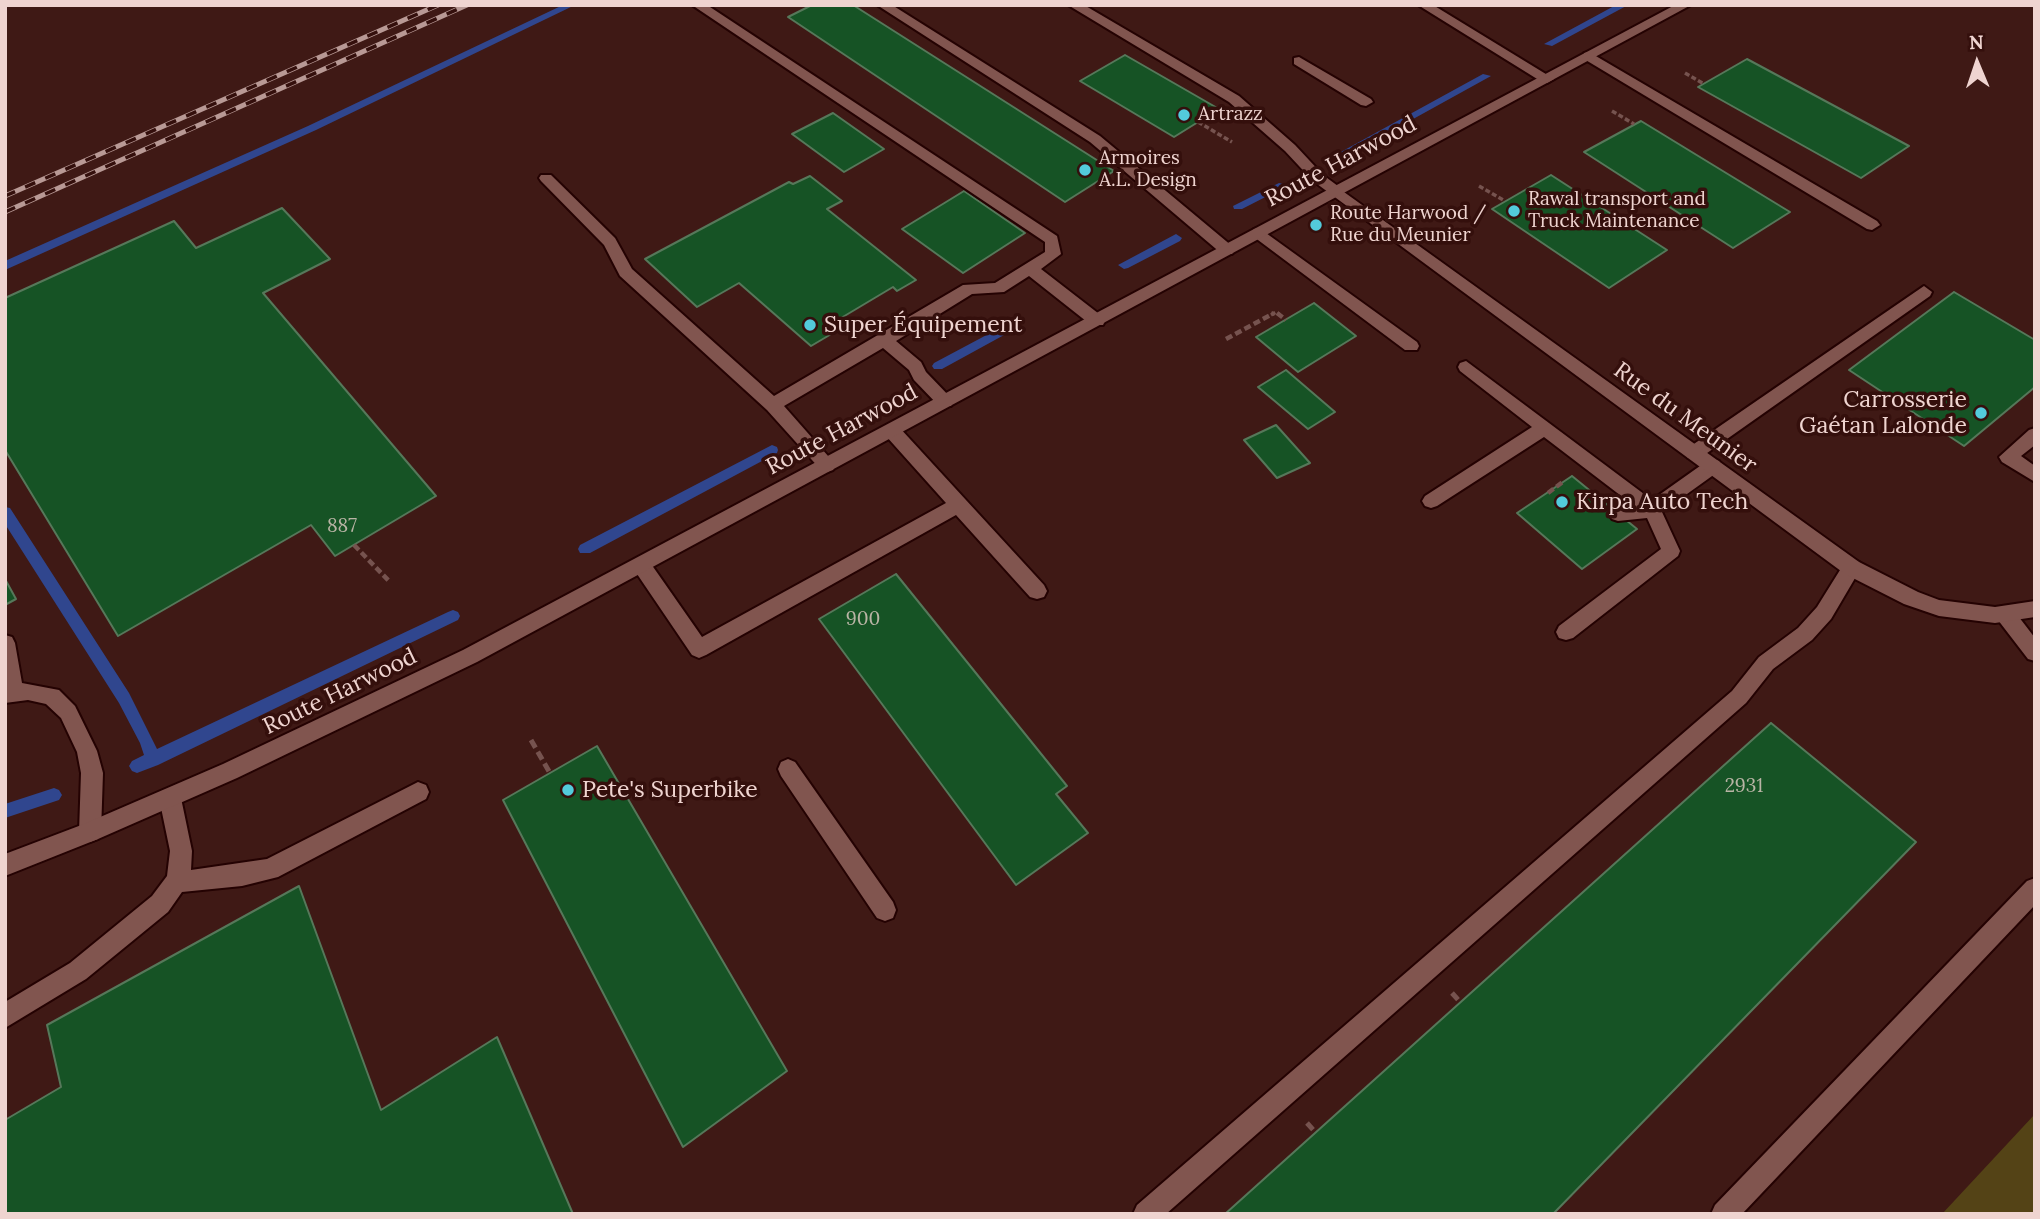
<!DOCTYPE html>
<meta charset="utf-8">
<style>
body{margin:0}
#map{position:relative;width:2040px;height:1219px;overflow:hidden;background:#3f1915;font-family:Lora,serif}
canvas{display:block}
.frame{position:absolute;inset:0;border:7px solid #efd4d0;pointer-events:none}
.north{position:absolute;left:1942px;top:28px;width:70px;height:70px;-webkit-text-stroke:5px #340f0c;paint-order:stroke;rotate:358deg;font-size:19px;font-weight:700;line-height:28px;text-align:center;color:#efd4d0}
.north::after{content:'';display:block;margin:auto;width:24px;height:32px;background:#efd4d0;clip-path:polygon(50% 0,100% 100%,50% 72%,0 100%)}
</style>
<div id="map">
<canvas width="2040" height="1219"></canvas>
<div class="frame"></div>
<div class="north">N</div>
</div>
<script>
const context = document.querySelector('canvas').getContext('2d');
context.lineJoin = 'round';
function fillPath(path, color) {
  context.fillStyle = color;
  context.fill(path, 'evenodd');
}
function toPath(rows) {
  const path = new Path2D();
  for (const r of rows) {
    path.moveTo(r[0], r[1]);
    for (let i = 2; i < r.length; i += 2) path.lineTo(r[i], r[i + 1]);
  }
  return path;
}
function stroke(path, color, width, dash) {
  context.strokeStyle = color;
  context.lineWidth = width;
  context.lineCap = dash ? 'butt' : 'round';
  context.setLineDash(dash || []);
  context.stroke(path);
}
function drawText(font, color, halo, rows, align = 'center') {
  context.font = font + ' Lora,serif';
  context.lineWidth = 7;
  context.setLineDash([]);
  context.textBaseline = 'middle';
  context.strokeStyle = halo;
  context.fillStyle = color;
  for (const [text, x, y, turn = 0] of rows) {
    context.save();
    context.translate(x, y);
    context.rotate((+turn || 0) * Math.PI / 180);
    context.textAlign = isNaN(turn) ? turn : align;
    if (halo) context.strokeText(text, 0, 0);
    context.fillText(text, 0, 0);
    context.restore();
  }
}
fillPath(toPath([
 [2035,1114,2035,1214,1942,1214]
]), '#544316');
fillPath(toPath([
 [563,5,575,5,316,130,5,270,5,261,308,126,563,5],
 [1616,5,1628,5,1552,46,1544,44,1616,5],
 [1483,74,1491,76,1348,155,1340,155,1339,153,1483,74],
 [1279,183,1283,184,1283,188,1242,209,1234,209,1233,206,1279,183],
 [1176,234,1182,238,1180,241,1128,268,1124,269,1118,265,1176,234],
 [1011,322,1017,326,1015,329,942,369,934,369,932,366,934,363,1011,322],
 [772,445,777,447,778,450,777,453,590,553,580,553,578,549,580,545,772,445],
 [5,507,10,508,129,693,157,749,448,612,453,610,458,612,460,616,458,620,158,765,137,773,132,771,129,766,132,761,144,755,140,743,119,703,5,524,5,507],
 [54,788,59,790,62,795,59,800,5,818,5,804,54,788]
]), '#30468e');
const building = toPath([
 [812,5,853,5,1114,171,1065,202,788,17,812,5],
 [1125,55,1219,109,1174,137,1080,81,1125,55],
 [1747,59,1909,146,1861,178,1698,87,1747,59],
 [833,113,884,149,844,172,792,134,833,113],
 [1641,121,1713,165,1790,212,1733,248,1584,152,1641,121],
 [1551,175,1667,250,1609,288,1492,209,1551,175],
 [810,176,842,201,827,209,916,280,897,291,893,287,826,327,833,333,811,346,739,283,697,307,645,259,789,182,793,184,810,176],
 [964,191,1025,233,963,273,902,229,964,191],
 [282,208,330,259,263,293,436,496,335,556,311,525,118,636,5,450,5,298,174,221,196,248,282,208],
 [1954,292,2035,340,2035,387,1964,446,1849,370,1954,292],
 [1314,303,1356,336,1298,372,1256,337,1314,303],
 [1286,370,1335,412,1308,429,1258,387,1286,370],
 [1276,425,1310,463,1277,478,1244,440,1276,425],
 [1572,476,1637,529,1582,569,1517,513,1572,476],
 [896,574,1067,786,1056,794,1088,833,1016,885,819,619,896,574],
 [5,579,16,599,5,605,5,579],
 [1771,723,1916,842,1553,1214,1225,1214,1771,723],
 [597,746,787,1071,683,1147,503,800,597,746],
 [299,886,381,1110,497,1037,573,1214,5,1214,5,1120,61,1087,47,1025,299,886]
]);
fillPath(building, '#165325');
stroke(building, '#56785a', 2);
const service = toPath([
 [692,5,707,5,1057,236,1061,254,1041,269,1103,317,1105,321,1103,325,1091,325,1029,276,1004,292,972,294,896,341,921,362,926,372,951,398,953,402,951,406,939,406,914,380,909,370,883,348,784,406,836,465,833,470,827,472,821,470,767,410,620,276,604,245,541,181,539,178,541,175,551,175,615,238,632,269,774,396,963,285,995,283,1045,252,1045,242,692,5],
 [877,5,892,5,1100,136,1232,246,1235,250,1232,254,1222,254,1090,142,877,5],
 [1068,5,1084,5,1239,96,1295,145,1323,175,1342,189,1344,192,1342,195,1332,195,1313,181,1285,151,1229,102,1068,5],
 [1418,5,1433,5,1554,79,1547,83,1542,82,1418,5],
 [1589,52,1877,221,1880,225,1872,230,1867,229,1584,59,1584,53,1589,52],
 [1299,57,1371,99,1373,102,1366,106,1361,105,1294,64,1294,58,1299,57],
 [1259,228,1417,342,1419,346,1417,350,1405,350,1254,237,1251,233,1254,229,1259,228],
 [1924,286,1932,292,1930,296,1700,458,1688,458,1685,453,1688,448,1924,286],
 [1466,361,1652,500,1707,461,1713,459,1719,461,1722,466,1719,471,1662,512,1680,551,1678,556,1573,638,1566,640,1559,638,1556,632,1559,626,1661,549,1647,518,1618,521,1612,519,1609,514,1612,509,1633,505,1544,437,1437,506,1431,508,1425,506,1422,501,1425,496,1532,427,1460,371,1458,367,1460,363,1466,361],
 [892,424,898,426,1044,585,1047,591,1044,597,1037,599,1030,597,956,515,706,655,699,658,692,655,635,571,633,566,635,561,642,558,649,561,702,637,946,503,886,436,883,431,886,426,892,424],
 [2035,428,2035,445,2021,456,2035,466,2035,482,2002,462,1999,457,2029,430,2035,428],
 [1852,560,1859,562,1861,568,1831,619,1812,640,1773,669,1746,703,1166,1214,1133,1214,1137,1205,1732,691,1759,657,1798,628,1817,607,1845,562,1852,560],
 [2005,606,2012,608,2035,638,2035,661,2028,659,1998,620,1995,614,1998,608,2005,606],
 [5,635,12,637,15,643,22,683,59,690,75,706,97,751,103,773,101,832,98,839,90,842,82,839,79,832,81,773,77,752,61,718,46,704,28,700,5,703,5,635],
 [788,759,795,762,893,902,896,910,893,918,885,921,877,918,781,776,778,769,781,762,788,759],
 [418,782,426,785,429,792,426,799,278,877,242,886,182,892,168,912,86,979,5,1028,5,1002,70,963,152,896,167,876,170,851,159,798,162,791,170,788,178,791,181,798,192,851,191,870,267,859,418,782],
 [2035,878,2035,905,1742,1214,1711,1214,1715,1205,2027,881,2035,878]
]);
const minor = toPath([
 [1337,187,1859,562,1918,592,1939,600,1995,607,2035,601,2035,617,1995,623,1939,616,1904,604,1845,574,1332,195,1330,192,1337,187]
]);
const secondary = toPath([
 [1675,5,1691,5,477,662,237,778,98,839,5,876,5,854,84,824,223,764,463,650,1675,5]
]);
stroke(service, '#240202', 4);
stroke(minor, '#240202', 4);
stroke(secondary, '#240202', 4);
stroke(toPath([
 [1685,73,1704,84],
 [1612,111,1634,124],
 [1198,122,1232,142],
 [1479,186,1505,201],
 [1271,315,1276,312,1280,315]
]), '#76534f', 3.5, [5, 2.5]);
stroke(toPath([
 [1277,313,1286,320],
 [1226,339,1274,313],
 [1548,493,1564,481],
 [354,545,389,581]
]), '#76534f', 4.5, [7, 3.5]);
stroke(toPath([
 [531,740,550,773],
 [1452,993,1461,1003],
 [1307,1123,1316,1133]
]), '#76534f', 5, [9, 4.5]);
fillPath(service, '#81554f');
fillPath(minor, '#81554f');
fillPath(secondary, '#81554f');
const rail = toPath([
 [5,196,438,5],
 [5,212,467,5]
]);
stroke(rail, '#b89995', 5);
stroke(rail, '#340f0c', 3.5, [11]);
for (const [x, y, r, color] of [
 [1184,115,7,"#53cbdb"],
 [1085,170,7,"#53cbdb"],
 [1514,211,7,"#53cbdb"],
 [1316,225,7,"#53cbdb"],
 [810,325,7,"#53cbdb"],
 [1981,413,7,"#53cbdb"],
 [1562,502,7,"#53cbdb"],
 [568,790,7,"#53cbdb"]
]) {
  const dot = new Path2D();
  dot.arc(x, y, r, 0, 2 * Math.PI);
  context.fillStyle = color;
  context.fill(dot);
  stroke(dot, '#340f0c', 2.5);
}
drawText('19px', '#efd4d0', '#340f0c', [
 ["Artrazz",1198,115],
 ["Armoires",1099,159],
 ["A.L. Design",1099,181],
 ["Rawal transport and",1528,200],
 ["Truck Maintenance",1528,222],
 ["Route Harwood /",1330,214],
 ["Rue du Meunier",1330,236]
], 'left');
drawText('19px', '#b9b4a5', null, [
 ["887",342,527],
 ["900",863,620],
 ["2931",1744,787]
]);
drawText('23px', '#efd4d0', '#340f0c', [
 ["Route Harwood",1341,162,-28],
 ["Rue du Meunier",1685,418,36],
 ["Route Harwood",842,430,-28],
 ["Route Harwood",340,692,-26]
]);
drawText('23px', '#efd4d0', '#340f0c', [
 ["Super Équipement",824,325],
 ["Carrosserie",1967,400,"right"],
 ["Gaétan Lalonde",1967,426,"right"],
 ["Kirpa Auto Tech",1576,502],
 ["Pete's Superbike",582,790]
], 'left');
</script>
